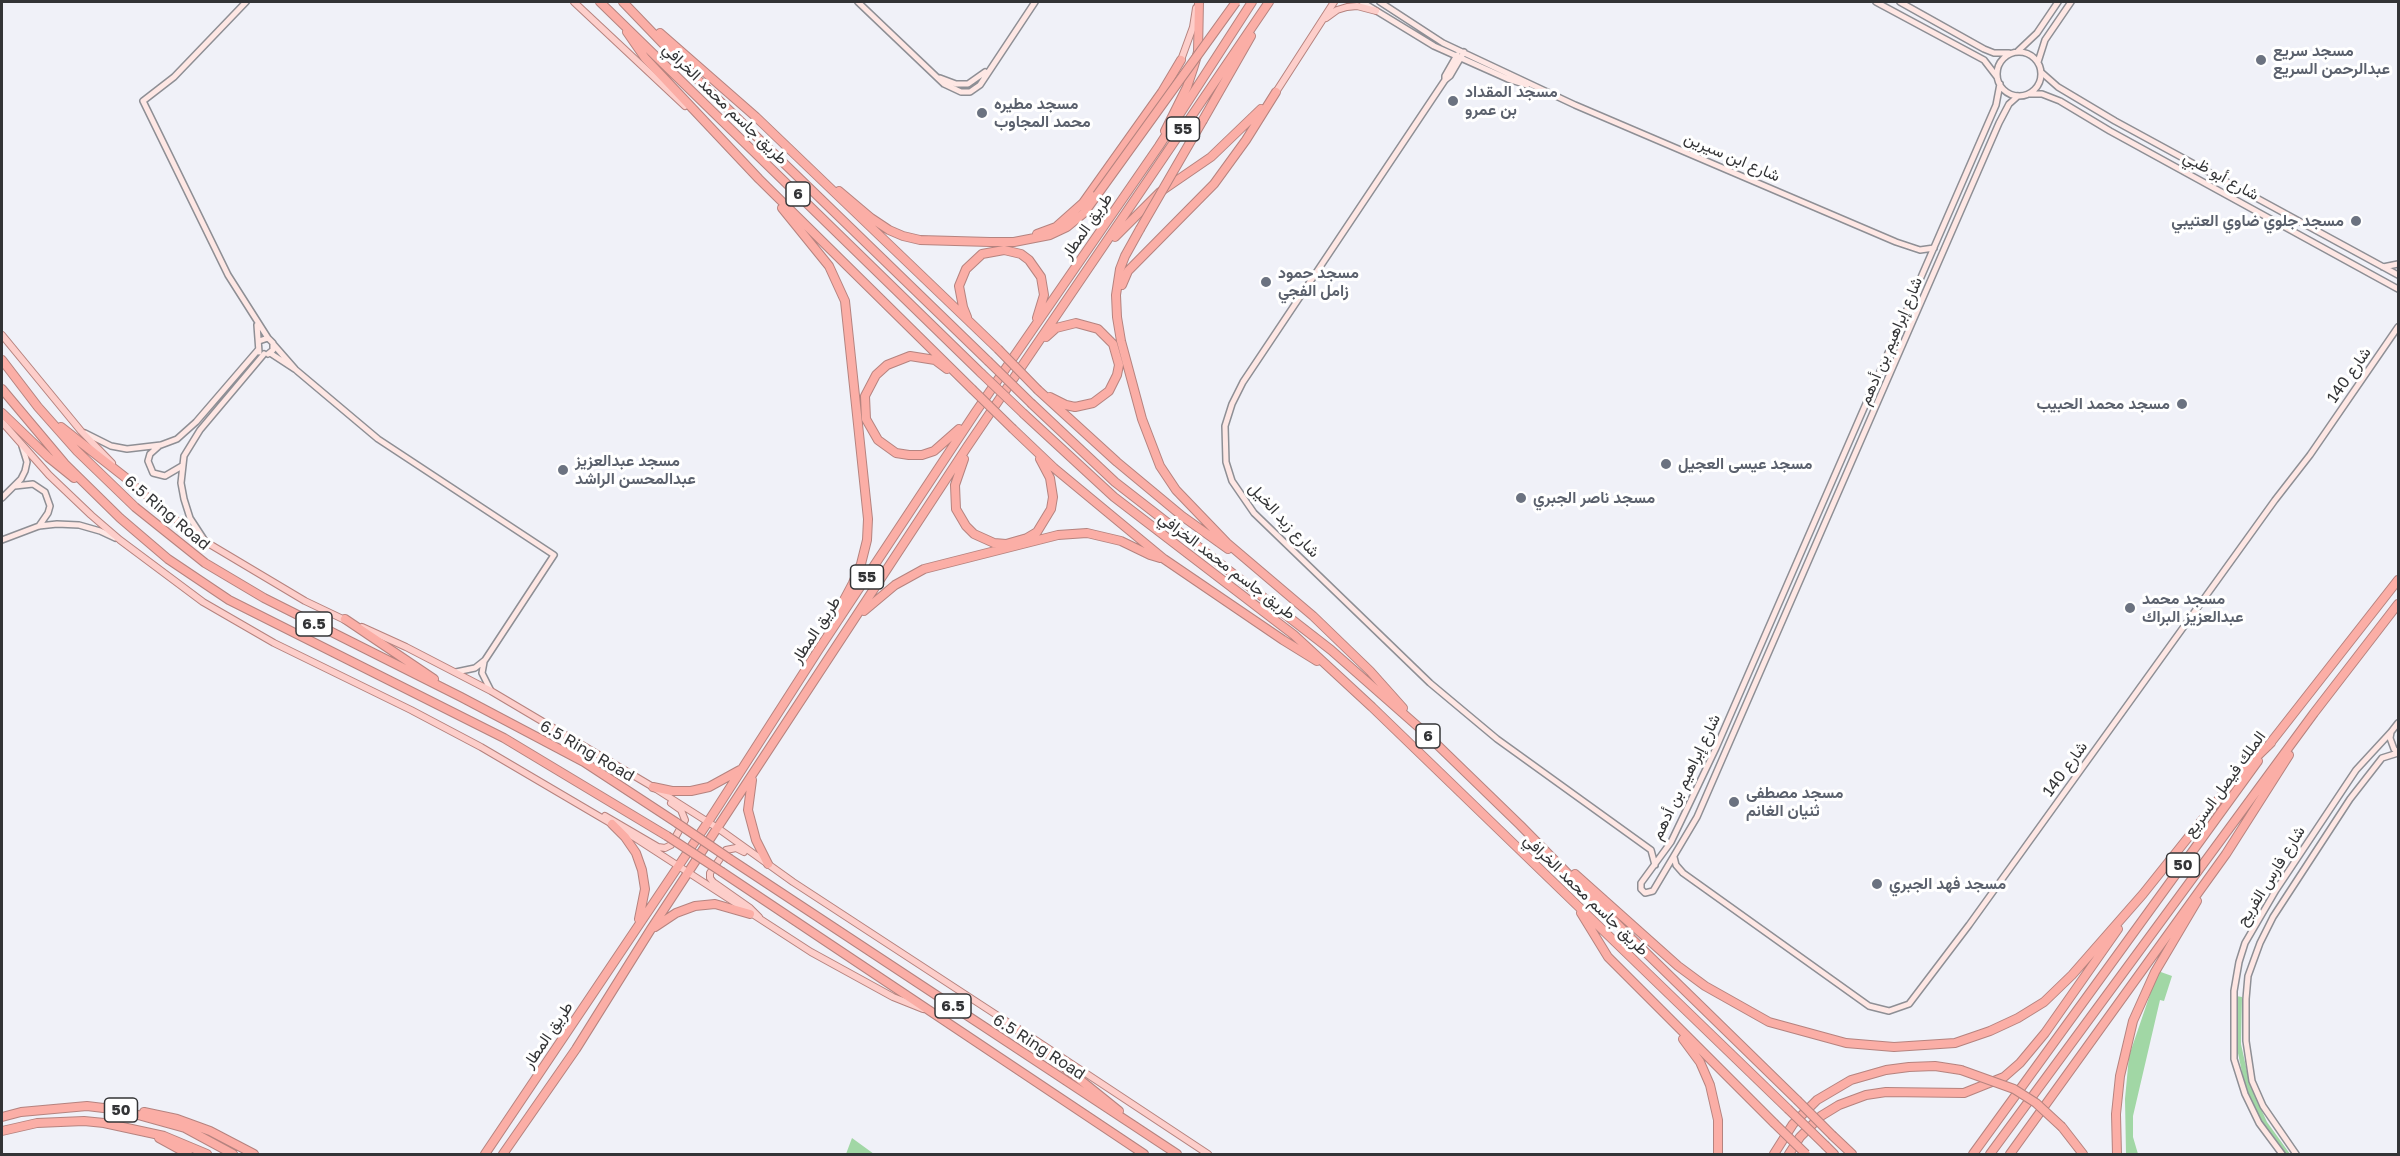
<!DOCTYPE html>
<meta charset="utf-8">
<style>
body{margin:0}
#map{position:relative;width:2400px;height:1156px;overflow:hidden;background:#f0f1f8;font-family:"Golos Text",sans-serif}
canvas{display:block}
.frame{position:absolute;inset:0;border:3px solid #333436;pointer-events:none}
</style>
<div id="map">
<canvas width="2400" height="1156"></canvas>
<div class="frame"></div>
</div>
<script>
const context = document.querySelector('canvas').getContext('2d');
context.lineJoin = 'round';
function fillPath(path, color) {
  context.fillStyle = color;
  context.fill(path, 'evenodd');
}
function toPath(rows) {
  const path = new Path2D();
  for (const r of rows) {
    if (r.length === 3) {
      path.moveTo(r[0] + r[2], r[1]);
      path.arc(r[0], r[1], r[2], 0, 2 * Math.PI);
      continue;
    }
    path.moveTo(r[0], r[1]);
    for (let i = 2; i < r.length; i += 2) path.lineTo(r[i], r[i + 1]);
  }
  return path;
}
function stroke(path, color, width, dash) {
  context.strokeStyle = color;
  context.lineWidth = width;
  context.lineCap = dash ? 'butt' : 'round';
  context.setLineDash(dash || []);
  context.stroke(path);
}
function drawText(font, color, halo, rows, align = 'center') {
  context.font = font + ' "Golos Text",Vazirmatn,sans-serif';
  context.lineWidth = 6;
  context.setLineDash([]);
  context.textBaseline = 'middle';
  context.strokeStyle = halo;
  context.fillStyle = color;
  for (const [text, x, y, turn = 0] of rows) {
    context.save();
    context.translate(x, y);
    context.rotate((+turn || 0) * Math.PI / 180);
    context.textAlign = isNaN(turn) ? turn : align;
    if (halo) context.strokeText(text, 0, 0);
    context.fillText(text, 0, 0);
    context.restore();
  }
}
fillPath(toPath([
 [2158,971,2172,976,2164,1001,2160,1000,2133,1116,2133,1137,2138,1154,2126,1154,2125,1099,2129,1056],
 [2236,996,2242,997,2241,1044,2250,1085,2267,1122,2290,1154,2283,1154,2261,1122,2245,1086,2236,1044],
 [852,1138,874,1154,846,1154]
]), '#a1d7a5');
const secondary = toPath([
 [246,2,174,77,143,101,228,275,268,338],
 [858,2,944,84,961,92,970,92,980,85,1035,2],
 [1362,2,1434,46,1508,79,1527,85],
 [1380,2,1443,43,1575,105,1896,242,1920,250,1934,248],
 [1876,2,1984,60,1997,77],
 [1900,2,1984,49,1994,53,2009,53],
 [2018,51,2037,33,2058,2],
 [1464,52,1450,76,1445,80,1243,382,1232,404,1225,426,1226,462,1232,481,1254,513,1430,683,1497,739,1651,850,1655,865],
 [2019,74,22],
 [2038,62,2045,40,2071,2],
 [2041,72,2058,87,2115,121,2398,275],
 [940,78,956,84,968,84,985,72],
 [1445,80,1445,76,1457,55],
 [2000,84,1996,105,1716,748,1671,842,1641,883,1641,889,1645,893,1653,891,1697,817,1999,123,2009,104,2018,96],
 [2029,94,2042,94,2060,101,2110,131,2398,289],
 [2383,267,2398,264],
 [257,325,259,352],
 [259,341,268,338,273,343,273,350,268,354],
 [274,345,295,369],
 [270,353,296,370,378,439,554,555,485,660,475,668,456,672],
 [85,433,111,446,127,449,161,445,177,439,196,422,258,350],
 [159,446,150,454,148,461,153,473,165,476,182,466],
 [15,486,33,484,45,492,50,506,48,513,39,526],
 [2,498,21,479,25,471,27,462,22,446],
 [2,540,39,526,57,524,79,525,100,531,115,538],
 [205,541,190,518,184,499,181,483,184,456,200,430,264,354],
 [484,662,482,673,490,689],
 [2398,723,2391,732,2390,738,2394,749,2398,753],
 [1674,857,1676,865,1683,873,1869,1006,1889,1011,1909,1004,1969,925,2275,500,2310,455,2398,327],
 [2282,1154,2259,1123,2245,1094,2234,1059,2234,991,2239,962,2245,943,2276,890,2356,770,2391,732],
 [2296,1154,2263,1106,2252,1081,2246,1041,2246,999,2248,976,2260,943,2273,917,2350,799,2382,758,2398,753]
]);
const primary = toPath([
 [574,2,685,106],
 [1326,18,1337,10,1347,7,1357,6,1376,11],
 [1181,60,1193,27,1196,8],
 [1276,92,1334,2],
 [2,335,81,431,112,463],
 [2,422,49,475,91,515,120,540,203,602,274,643,411,710,481,747,629,834,811,952,893,997,923,1009],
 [123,475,159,507,206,542,305,601,347,621],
 [362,627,406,647,491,691,653,787,719,829,793,882,1015,1027],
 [605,816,658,847,665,848,671,845,685,820,681,810,671,803],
 [744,852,736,848,726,850,710,873,710,878,713,882,750,908,759,917],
 [1034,1039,1208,1154]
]);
const highway = toPath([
 [600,2,981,373],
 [623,2,698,80,988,361],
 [627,32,645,58,759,179,972,389],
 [660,33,756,117,998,349],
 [1203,120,1251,36],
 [1165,131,1187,87,1193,69,1198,52,1199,2],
 [839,191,871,218,889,230,903,236,920,240,990,242,1014,242,1050,235,1067,227,1084,213,1097,195],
 [782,208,829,266,845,301,868,519,867,540,861,564,853,583,836,615],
 [1140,229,1125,256,1120,269,1116,295,1117,317,1121,341,1142,419,1160,466,1176,490,1227,543,1313,616,1370,671,1403,708],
 [1037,234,1056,227,1083,203,1162,92,1181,60],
 [1115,237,1160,192,1211,157,1261,109],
 [1122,285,1128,271,1214,184,1246,140,1276,92],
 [967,317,963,307,959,286,966,269,982,254,1004,250,1021,254,1029,260,1041,277,1044,295,1037,318],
 [1046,337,1056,328,1076,323,1098,329,1113,344,1119,365,1117,375,1109,391,1093,403,1075,407,1066,405,1050,397],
 [2,360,38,407,77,451,135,507,205,563,264,598,461,697,584,762,677,823],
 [947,369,935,360,910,356,887,365,876,375,865,396,866,419,878,440,896,453,909,455,922,455,934,451,959,429],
 [2,389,65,464,120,518,168,559,229,600,504,738,667,836],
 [1038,390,1117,462,1182,516,1228,549],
 [1032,404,1115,482,1331,650,1423,731,1520,825,1633,940,1797,1100],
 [2,413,48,457,74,478],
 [1024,414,1114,497,1294,635,1372,707,1788,1109],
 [61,427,126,478],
 [1013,429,1054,468,1164,559,1283,640,1317,661],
 [964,459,955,485,956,509,966,526,974,534,994,543,1006,544,1027,538,1037,532,1051,509,1053,497,1050,478,1040,459],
 [864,611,895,585,924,569,1058,535,1087,533,1121,541,1150,555,1160,558],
 [345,619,434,679],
 [2268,746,2398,580],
 [752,780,748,810,756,840,768,864],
 [653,787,672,791,691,791,709,787,740,770],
 [612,824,625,837,636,853,642,870,645,889,639,919],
 [730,859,1177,1154],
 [722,872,1144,1154],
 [1575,874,1678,966,1705,986,1769,1022,1846,1043,1894,1047,1955,1043,1990,1031,2018,1018,2044,1002,2072,975,2143,894,2238,775,2271,743],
 [1581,913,1608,957,1774,1123],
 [655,927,676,913,695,906,715,904,750,914],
 [1012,1025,1119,1111],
 [1683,1039,1700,1062,1710,1085,1718,1120,1718,1154],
 [144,1112,177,1119,210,1131,254,1154],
 [2,1117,21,1112,87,1106,120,1110,185,1128,233,1154],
 [2062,1127,2083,1154],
 [2,1131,37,1123,84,1121,104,1123,164,1136,207,1154],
 [1833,1136,1852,1154],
 [159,1138,188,1154],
 [1826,1146,1834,1154],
 [485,1154,708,822,819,649,975,413,1159,146,1252,2],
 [503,1154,576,1049,651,929,967,447,1269,2],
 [1774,1154,1793,1124,1817,1100,1851,1080,1886,1070,1909,1067,1935,1066,1961,1070],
 [1789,1154,1800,1137,1821,1116,1839,1105,1866,1095,1886,1092,1964,1093,2004,1077,2020,1063,2045,1033,2118,929],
 [1973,1154,2258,761],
 [1990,1154,2314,713,2398,604],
 [2010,1154,2226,854,2289,755],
 [2117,1154,2116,1114,2120,1076,2133,1021,2155,972,2197,901]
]);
stroke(secondary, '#8e8f95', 8);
stroke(primary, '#b5837f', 8);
stroke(highway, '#b5837f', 10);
stroke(secondary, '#fee7e4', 5);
stroke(primary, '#fdceca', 6);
stroke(highway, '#fbaea6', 8);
const highwayBridge = toPath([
 [1097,195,1236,2],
 [1140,229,1203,120],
 [998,349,1038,390],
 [988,361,1032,404],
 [981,373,1024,414],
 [972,389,1013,429],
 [677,823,730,859],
 [667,836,722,872],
 [1961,1070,2014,1089,2036,1103,2062,1127],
 [1797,1100,1833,1136],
 [1788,1109,1826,1146],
 [1774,1123,1806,1154]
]);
stroke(highwayBridge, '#b5837f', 10, []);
stroke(highwayBridge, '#fbaea6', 8);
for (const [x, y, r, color] of [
 [2261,60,6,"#6b7280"],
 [1453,101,6,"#6b7280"],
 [982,113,6,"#6b7280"],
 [2356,221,6,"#6b7280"],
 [1266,282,6,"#6b7280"],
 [2182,404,6,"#6b7280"],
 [1666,464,6,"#6b7280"],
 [563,470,6,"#6b7280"],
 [1521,498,6,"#6b7280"],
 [2130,608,6,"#6b7280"],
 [1734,802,6,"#6b7280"],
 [1877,884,6,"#6b7280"]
]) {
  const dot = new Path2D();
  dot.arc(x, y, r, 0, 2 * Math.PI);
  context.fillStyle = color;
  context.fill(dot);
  stroke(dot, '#fff', 2);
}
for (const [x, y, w] of [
 [1183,129,33],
 [798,194,24],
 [867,577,33],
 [314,624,36],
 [1428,736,24],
 [2183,865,33],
 [953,1006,36],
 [121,1110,33]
]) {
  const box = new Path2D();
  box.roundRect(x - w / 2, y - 12, w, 24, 4.5);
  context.fillStyle = '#fff';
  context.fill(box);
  stroke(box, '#333436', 1.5);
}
drawText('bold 15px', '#333436', null, [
 ["55",1183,129],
 ["6",798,194],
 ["55",867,577],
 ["6.5",314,624],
 ["6",1428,736],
 ["50",2183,865],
 ["6.5",953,1006],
 ["50",121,1110]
]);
drawText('bold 16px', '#5b616d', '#fff', [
 ["مسجد سريع",2273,51],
 ["عبدالرحمن السريع",2273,69],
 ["مسجد المقداد",1465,92],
 ["بن عمرو",1465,110],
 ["مسجد مطيره",994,104],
 ["محمد المجاوب",994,122],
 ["مسجد جلوي ضاوي العتيبي",2344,221,"right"],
 ["مسجد حمود",1278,273],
 ["زامل الفجي",1278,291],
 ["مسجد محمد الحبيب",2170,404,"right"],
 ["مسجد عبدالعزيز",575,461],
 ["عبدالمحسن الراشد",575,479],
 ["مسجد عيسى العجيل",1678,464],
 ["مسجد ناصر الجبري",1533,498],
 ["مسجد محمد",2142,599],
 ["عبدالعزيز البراك",2142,617],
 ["مسجد مصطفى",1746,793],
 ["ثنيان الغانم",1746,811],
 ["مسجد فهد الجبري",1889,884]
], 'left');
drawText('16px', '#333436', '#fff', [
 ["طريق جاسم محمد الخرافي",725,104,44],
 ["شارع ابن سيرين",1732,157,23],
 ["شارع أبو ظبي",2221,176,29],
 ["طريق المطار",1087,226,-55],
 ["شارع إبراهيم بن أدهم",1891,341,-67],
 ["شارع 140",2349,375,-55],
 ["6.5 Ring Road",167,513,40],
 ["شارع زيد الخيل",1284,520,47],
 ["طريق جاسم محمد الخرافي",1227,566,37],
 ["طريق المطار",816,630,-57],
 ["6.5 Ring Road",587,751,30],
 ["شارع 140",2065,769,-54],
 ["شارع إبراهيم بن أدهم",1686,777,-64],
 ["الملك فيصل السريع",2225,784,-54],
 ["شارع فارس الفريح",2271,876,-58],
 ["طريق جاسم محمد الخرافي",1586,895,44],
 ["طريق المطار",548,1035,-56],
 ["6.5 Ring Road",1039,1047,33]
]);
</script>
